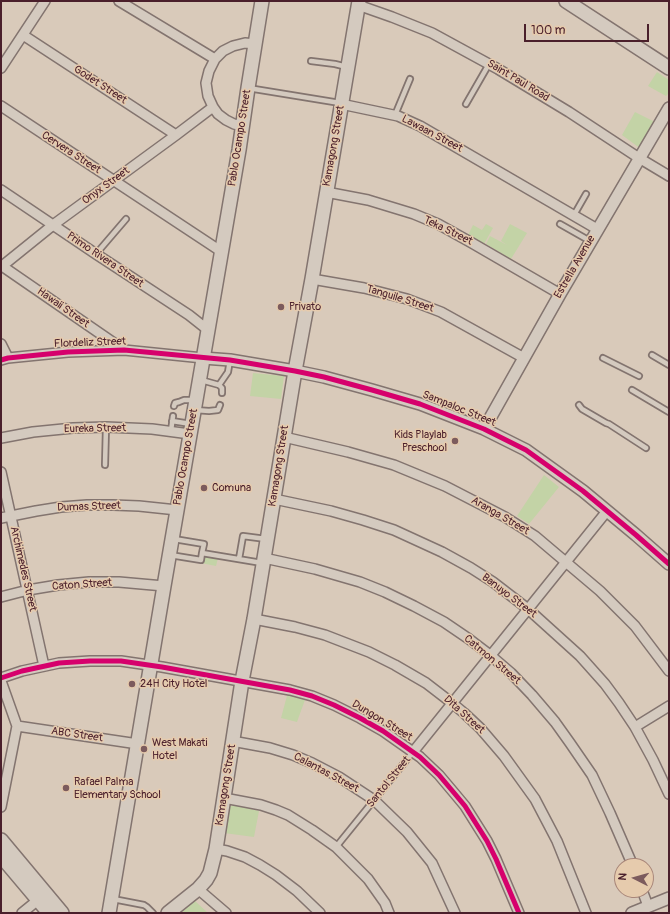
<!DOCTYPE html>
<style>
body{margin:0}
#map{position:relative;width:670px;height:914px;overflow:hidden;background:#d9caba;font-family:Pangolin,sans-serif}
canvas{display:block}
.frame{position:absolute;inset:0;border:2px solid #4a1f2b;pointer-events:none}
.north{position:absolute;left:614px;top:858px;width:40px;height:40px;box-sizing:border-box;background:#e6cbad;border:1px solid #a88679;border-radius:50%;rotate:276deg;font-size:11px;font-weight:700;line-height:16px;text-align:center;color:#4a1f2b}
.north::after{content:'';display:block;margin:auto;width:14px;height:18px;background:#7c5b5d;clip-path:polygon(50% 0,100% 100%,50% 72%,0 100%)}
.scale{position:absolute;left:524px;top:24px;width:125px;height:18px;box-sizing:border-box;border:2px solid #4a1f2b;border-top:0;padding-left:5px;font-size:12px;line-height:14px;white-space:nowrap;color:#4a1f2b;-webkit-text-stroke:3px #e6cbad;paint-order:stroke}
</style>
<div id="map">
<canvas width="670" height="914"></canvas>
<div class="frame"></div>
<div class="north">N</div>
<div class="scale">100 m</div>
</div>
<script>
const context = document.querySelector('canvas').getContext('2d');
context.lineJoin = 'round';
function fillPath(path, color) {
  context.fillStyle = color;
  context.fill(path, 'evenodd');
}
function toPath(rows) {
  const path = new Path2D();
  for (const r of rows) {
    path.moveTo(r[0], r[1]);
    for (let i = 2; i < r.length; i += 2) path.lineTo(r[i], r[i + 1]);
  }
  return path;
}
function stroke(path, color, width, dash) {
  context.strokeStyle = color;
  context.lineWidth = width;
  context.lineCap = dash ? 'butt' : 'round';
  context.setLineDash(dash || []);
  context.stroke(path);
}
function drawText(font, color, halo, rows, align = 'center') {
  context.font = font + ' Pangolin,sans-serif';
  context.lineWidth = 3;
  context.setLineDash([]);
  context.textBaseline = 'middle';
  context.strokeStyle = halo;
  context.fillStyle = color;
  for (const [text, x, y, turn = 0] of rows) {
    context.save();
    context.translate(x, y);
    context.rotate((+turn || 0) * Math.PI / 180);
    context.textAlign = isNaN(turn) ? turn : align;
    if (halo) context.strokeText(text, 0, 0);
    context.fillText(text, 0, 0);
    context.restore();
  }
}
fillPath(toPath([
 [657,72,669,80,669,93,666,96,648,86],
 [635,112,655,122,641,149,622,135],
 [486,224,493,228,484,244,468,235,473,225,482,230],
 [510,224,527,233,511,259,486,244,490,236,507,245,501,241],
 [253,373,284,376,281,399,250,396],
 [544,475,559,487,529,524,517,516],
 [202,556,218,558,216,566,201,563],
 [288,692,306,697,297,722,281,718],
 [234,805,259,811,254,837,224,833,228,807],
 [195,901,208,913,181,913]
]), '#c3d3a6');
const service = toPath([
 [311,61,335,64,347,67],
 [248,88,340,103],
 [466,104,489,64],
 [395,115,410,79],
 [574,215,586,194],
 [560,224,590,241],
 [96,254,126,219],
 [652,355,669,365],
 [603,358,639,376],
 [201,380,219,385,222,388,222,393],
 [219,385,228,372,230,360],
 [632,390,669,412],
 [579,405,582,409,606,423,609,424,646,448],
 [174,406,175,403,179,402,184,400,194,400],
 [195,410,209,411,218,410,220,405],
 [172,421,191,424],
 [171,431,173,416],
 [105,465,106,427],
 [174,539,204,544,202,553,262,563],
 [170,555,201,560,202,553],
 [239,559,243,536,266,539],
 [336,847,413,752],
 [113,899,144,905,147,907,153,913]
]);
const minor = toPath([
 [119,1,215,59],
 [358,5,392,17,432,33,498,69,569,112,639,158,669,176],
 [23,35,176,135],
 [1,68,45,1],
 [341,104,398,116,420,126,597,229],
 [1,106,222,252],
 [243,126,234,124,226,120,218,114,213,107,208,96,206,83,209,71,215,59,223,51,233,46,245,43,255,44],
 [1,190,96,254,189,315,208,330],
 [326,192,368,200,414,214,438,224,472,243,560,294],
 [2,266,124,350],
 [1,267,53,225,176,135,213,107],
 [312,279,364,288,407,299,441,312,524,358],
 [1,344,8,358],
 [1,360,8,358,68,352,124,350,203,358],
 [284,437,348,452,394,465,445,486,505,517,535,536,600,591,635,626,669,671],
 [1,438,33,432,73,428,106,427,152,429,190,434],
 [1,472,44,666],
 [274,499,331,511,363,520,394,530,442,552,471,568,493,582,528,609,580,656,605,684,619,703,635,727,653,760,669,794],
 [1,518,36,511,61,507,87,505,113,505,139,506,177,510],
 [264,558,315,569,360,582,385,592,414,606,444,622,469,639,490,655,511,673,532,695,555,722,570,743,592,775,610,813,633,866],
 [1,597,28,590,58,585,89,582,119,582,164,586],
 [254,619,295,627,325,635,369,652,395,665,426,683,452,703,464,713,480,728,504,756,535,799,557,841,586,913],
 [1,678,22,671,59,663,90,661,121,661,162,667,290,690,312,696,334,705,360,718,383,731,420,757,439,775,455,794,465,806,487,841,496,859,519,913],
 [1,681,17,726,1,807],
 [17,726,138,744],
 [635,727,669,706],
 [232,741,270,748,293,755,312,763,339,777,374,800,407,832,432,863,455,913],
 [413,752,607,511],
 [224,798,261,805,276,810,288,815,312,830,336,847,368,879,385,903,389,913],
 [216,849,227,851,245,857,260,865,276,875,297,891,320,913],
 [198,889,226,913],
 [642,890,648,906],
 [22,913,38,900]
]);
const tertiary = toPath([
 [203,358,230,360,295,371,324,377,372,390,420,404,484,429,526,450,583,491,636,535,669,564],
 [484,429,560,294,669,108],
 [632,913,669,898]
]);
const secondary = toPath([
 [566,1,669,68],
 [1,840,62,913],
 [1,856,49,913],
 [109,913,164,586,239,150,248,88,262,1],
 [168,913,198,889,206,880,210,873,216,849,242,681,254,619,295,371,312,279,359,1]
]);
stroke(service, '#83746f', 8);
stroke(minor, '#83746f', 12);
stroke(tertiary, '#83746f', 14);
stroke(secondary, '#83746f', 16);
stroke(service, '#d4cabf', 4.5);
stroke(minor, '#d4cabf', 9);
stroke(tertiary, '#d4cabf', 11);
stroke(secondary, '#d4cabf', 13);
stroke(toPath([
 [1,360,8,358,68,352,124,350,230,360,295,371,324,377,372,390,420,404,484,429,526,450,583,491,636,535,669,564],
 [1,678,22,671,59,663,90,661,121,661,162,667,290,690,312,696,334,705,360,718,383,731,420,757,439,775,455,794,465,806,487,841,496,859,519,913]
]), '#d6006c', 5);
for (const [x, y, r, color] of [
 [281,307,4,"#7c5b5d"],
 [455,441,4,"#7c5b5d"],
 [204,488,4,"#7c5b5d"],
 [132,684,4,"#7c5b5d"],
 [144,749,4,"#7c5b5d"],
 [66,788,4,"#7c5b5d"]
]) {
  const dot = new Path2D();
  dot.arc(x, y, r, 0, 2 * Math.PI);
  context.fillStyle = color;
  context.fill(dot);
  stroke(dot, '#e6cbad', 1.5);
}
drawText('11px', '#4a1f2b', '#e6cbad', [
 ["Saint Paul Road",518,81,31],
 ["Godet Street",100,85,33],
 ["Lawaan Street",432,134,28],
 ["Pablo Ocampo Street",240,138,-81],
 ["Kamagong Street",334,146,-80],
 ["Cervera Street",71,153,33],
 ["Onyx Street",106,186,-36],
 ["Teka Street",448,231,26],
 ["Primo Rivera Street",105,260,34],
 ["Estrella Avenue",575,267,-60],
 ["Tanguile Street",400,299,17],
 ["Hawaii Street",63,308,35],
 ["Flordeliz Street",90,343,-2],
 ["Sampaloc Street",459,409,22],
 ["Eureka Street",95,429,-1],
 ["Pablo Ocampo Street",186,457,-80],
 ["Kamagong Street",279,466,-81],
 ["Dumas Street",89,507,-2],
 ["Aranga Street",500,516,30],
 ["Archimedes Street",23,569,77],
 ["Caton Street",82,585,-4],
 ["Banuyo Street",509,596,37],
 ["Catmon Street",492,660,40],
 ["Dita Street",464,715,42],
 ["Dungon Street",382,721,31],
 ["ABC Street",77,735,8],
 ["Calantas Street",326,773,28],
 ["Santol Street",389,782,-51],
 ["Kamagong Street",226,785,-81]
]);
drawText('11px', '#4a1f2b', '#e6cbad', [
 ["Privato",289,307],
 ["Kids Playlab",447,435,"right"],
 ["Preschool",447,448,"right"],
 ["Comuna",212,488],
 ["24H City Hotel",140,684],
 ["West Makati",152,743],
 ["Hotel",152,756],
 ["Rafael Palma",74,782],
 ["Elementary School",74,795]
], 'left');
</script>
